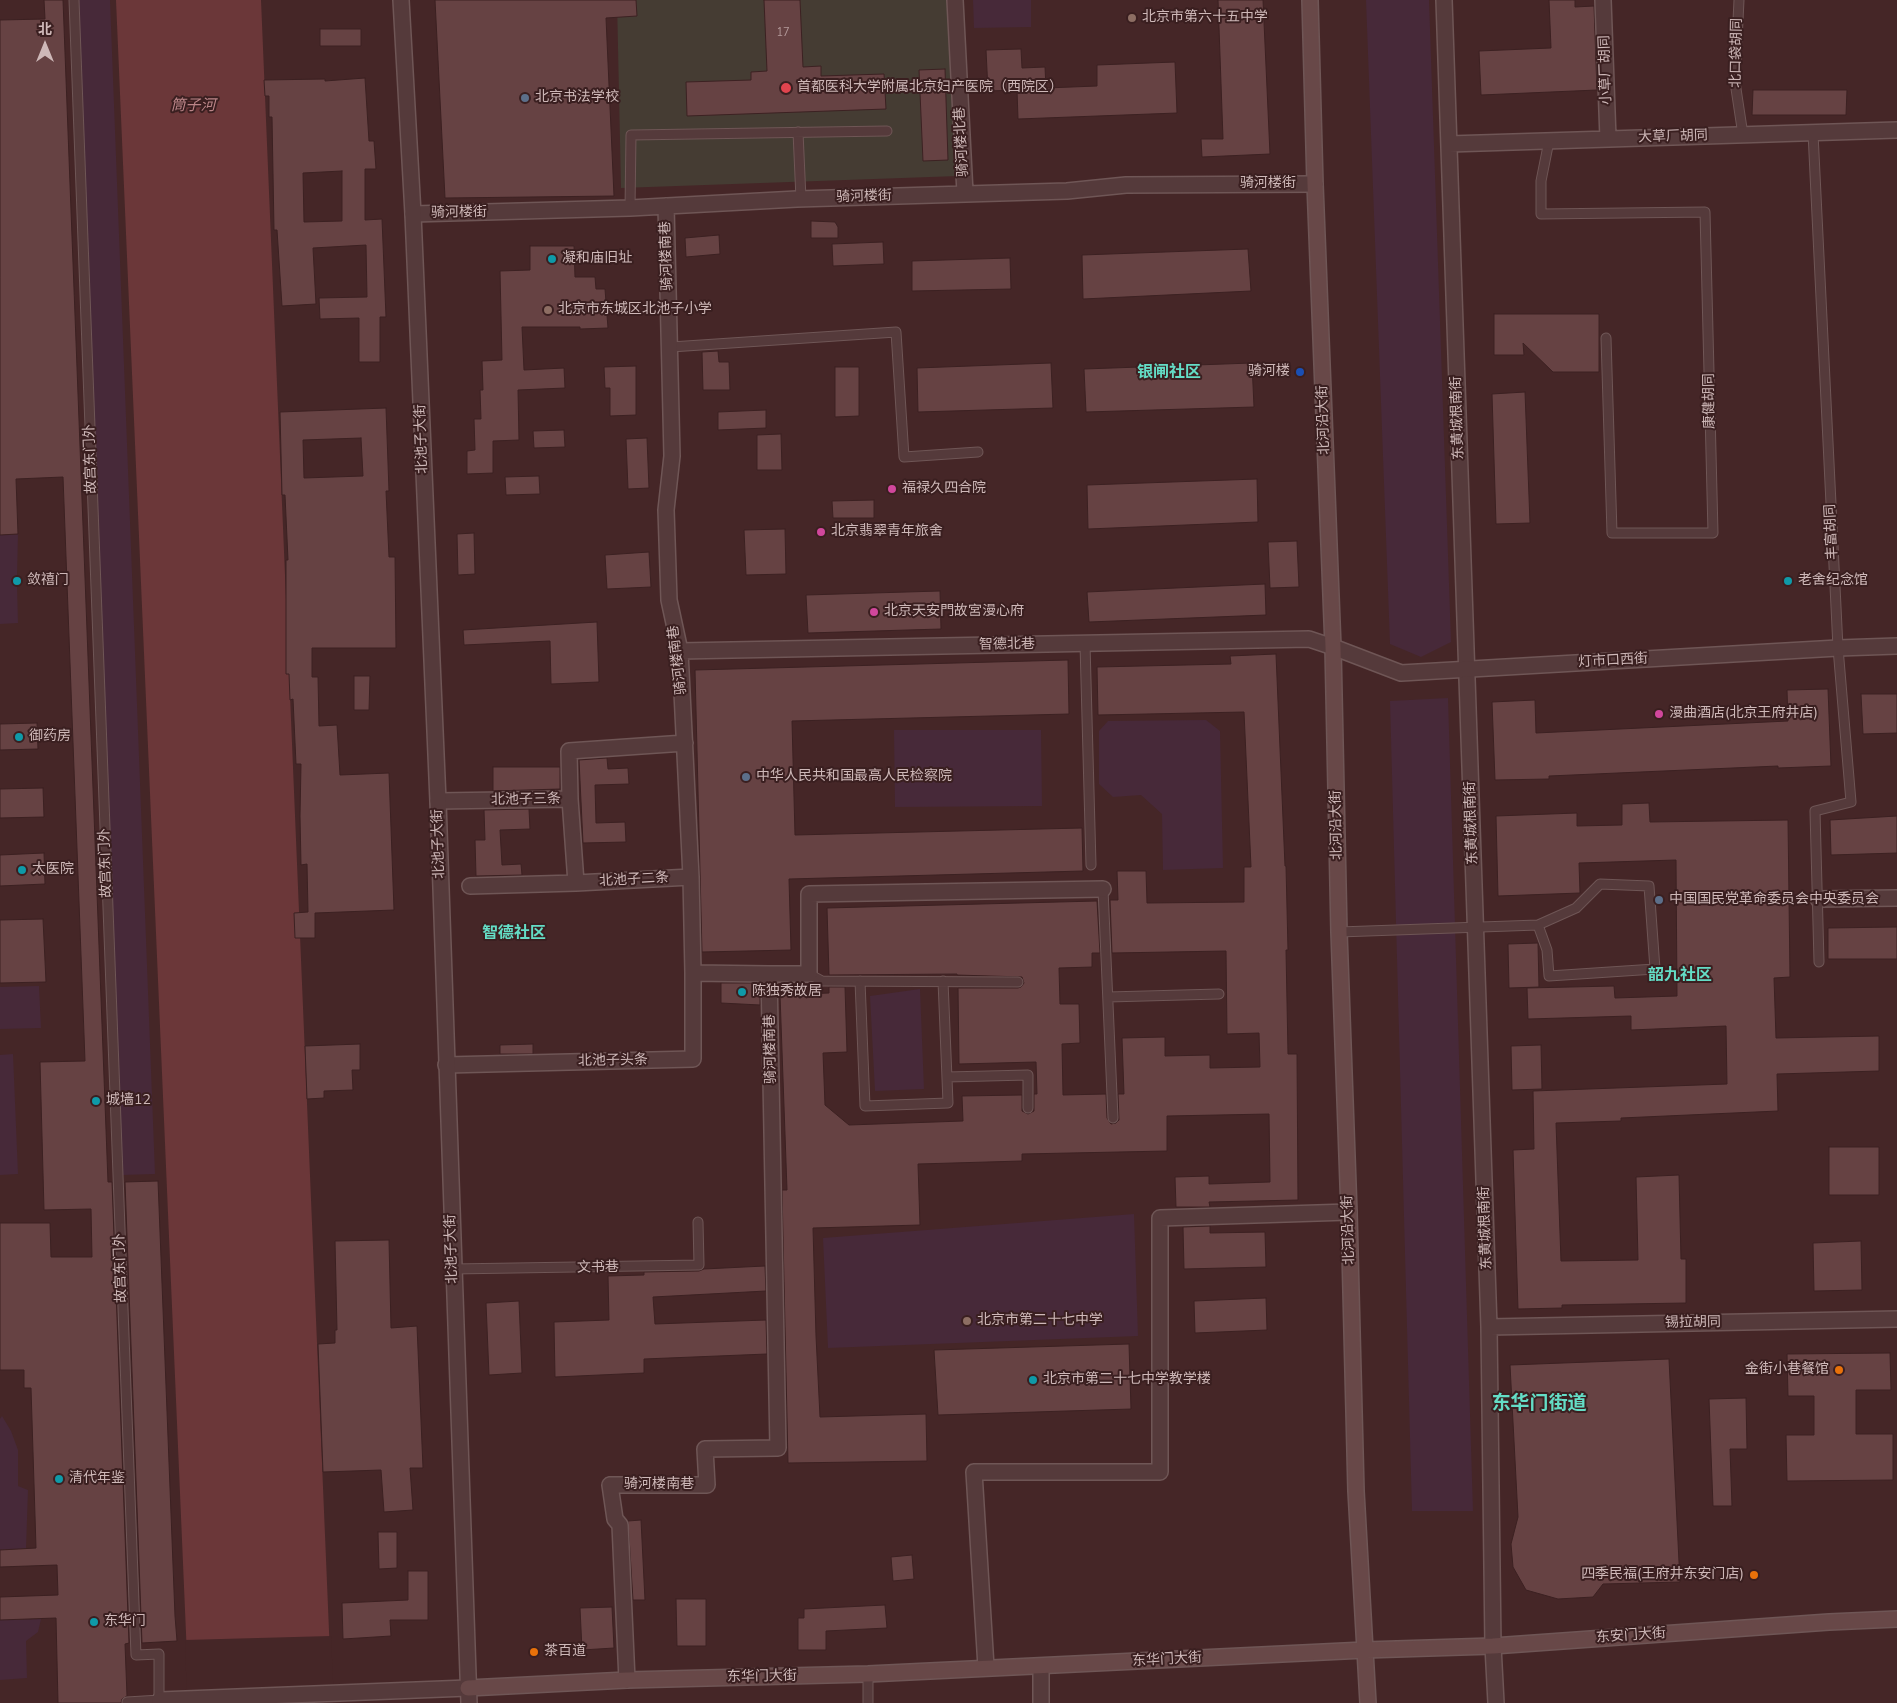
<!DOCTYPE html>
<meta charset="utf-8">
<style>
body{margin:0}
#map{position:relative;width:1897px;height:1703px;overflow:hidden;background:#452627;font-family:"Nunito Sans","Noto Sans SC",sans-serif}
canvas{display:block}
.north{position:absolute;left:20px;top:20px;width:50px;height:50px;-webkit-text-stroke:4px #3a1f20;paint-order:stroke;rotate:0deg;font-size:14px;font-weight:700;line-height:20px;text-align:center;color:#ceb8b8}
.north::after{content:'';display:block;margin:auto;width:18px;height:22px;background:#ceb8b8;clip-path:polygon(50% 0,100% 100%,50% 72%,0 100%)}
</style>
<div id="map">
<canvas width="1897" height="1703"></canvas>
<div class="north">北</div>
</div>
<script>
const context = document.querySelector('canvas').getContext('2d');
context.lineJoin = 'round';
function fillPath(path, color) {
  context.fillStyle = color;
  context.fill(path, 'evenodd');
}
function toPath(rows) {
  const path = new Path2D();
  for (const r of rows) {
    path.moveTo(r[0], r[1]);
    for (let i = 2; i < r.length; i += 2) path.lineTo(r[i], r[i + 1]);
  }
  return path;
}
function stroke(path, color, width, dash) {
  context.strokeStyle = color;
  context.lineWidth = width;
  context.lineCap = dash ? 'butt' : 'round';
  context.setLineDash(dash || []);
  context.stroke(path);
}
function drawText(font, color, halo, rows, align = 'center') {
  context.font = font + ' "Nunito Sans","Noto Sans SC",sans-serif';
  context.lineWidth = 4;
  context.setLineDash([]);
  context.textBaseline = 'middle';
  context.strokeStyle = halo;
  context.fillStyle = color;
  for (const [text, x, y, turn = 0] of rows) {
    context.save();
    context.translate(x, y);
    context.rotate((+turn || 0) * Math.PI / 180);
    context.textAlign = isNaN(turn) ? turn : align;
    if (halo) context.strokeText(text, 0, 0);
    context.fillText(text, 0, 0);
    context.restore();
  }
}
fillPath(toPath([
 [617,0,948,0,958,176,621,188]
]), '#453c33');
fillPath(toPath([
 [77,0,110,0,155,1174,122,1175],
 [973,0,1031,0,1031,27,974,28],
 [1366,0,1429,0,1451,642,1421,657,1390,644],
 [18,534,17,576,14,576,15,586,17,586,18,623,0,624,0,535],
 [1448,698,1473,1511,1412,1511,1390,701],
 [1206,720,1220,731,1223,868,1163,870,1162,814,1141,795,1113,797,1099,784,1099,731,1108,721],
 [894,730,1041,730,1042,806,895,807],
 [39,986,41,1028,0,1029,0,987],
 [920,989,924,1089,875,1091,870,996],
 [13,1054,18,1174,0,1175,0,1055],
 [1134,1214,1138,1336,828,1348,823,1238],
 [2,1416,11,1431,18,1450,18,1486,28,1490,26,1549,0,1550,0,1419],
 [41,1619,38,1632,26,1641,27,1678,0,1680,0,1620]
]), '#472939');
fillPath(toPath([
 [116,0,261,0,332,1703,189,1703]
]), '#6b3739');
fillPath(toPath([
 [331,1636,334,1703,187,1703,185,1640]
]), '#452627');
const building = toPath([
 [44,0,63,0,108,1182,112,1182,129,1643,125,1644,127,1696,122,1699,121,1703,58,1703,56,1618,0,1620,0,1597,58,1595,57,1565,0,1567,0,1550,36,1548,31,1388,24,1388,24,1370,0,1370,0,1223,50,1223,51,1257,92,1257,91,1209,44,1210,40,1062,85,1061,63,477,16,479,18,534,0,535,0,20,45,19,44,0],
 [435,0,636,0,637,16,606,18,614,196,445,198,435,0],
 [764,0,800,0,803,67,821,66,821,76,884,74,886,109,687,116,686,82,751,80,751,72,767,71,764,0],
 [1218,0,1263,0,1270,154,1202,157,1201,139,1223,139,1218,0],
 [1549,0,1575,0,1575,7,1594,6,1597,90,1481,95,1479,51,1551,48,1549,0],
 [320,29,361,29,361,46,320,46,320,29],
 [1021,49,1022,68,1045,67,1046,88,1097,86,1097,65,1175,62,1177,113,1018,119,1017,90,988,91,986,50,1021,49],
 [945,69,948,160,923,161,919,70,945,69],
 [365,78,369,141,374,141,376,169,365,169,365,220,382,219,386,317,380,317,380,362,359,362,359,318,320,319,319,298,367,297,366,245,313,248,316,304,282,306,277,230,274,230,272,117,269,117,269,96,265,96,264,80,325,79,325,81,365,78],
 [342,171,342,221,304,222,303,173,342,171],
 [1753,90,1847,90,1846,115,1752,115,1753,90],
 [811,221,835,222,838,227,838,238,811,238,811,221],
 [719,235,720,254,686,257,685,238,719,235],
 [883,242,884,264,833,266,832,244,883,242],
 [530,246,574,246,575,277,595,277,596,289,605,289,608,328,580,329,580,327,522,327,524,370,564,368,565,388,518,390,519,440,493,441,493,473,467,474,467,451,475,450,474,419,481,419,480,390,483,390,482,361,502,360,500,271,530,270,530,246],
 [1248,249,1251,291,1083,299,1082,255,1248,249],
 [1010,258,1011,289,912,291,912,261,1010,258],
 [1494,314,1599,314,1599,372,1553,372,1523,343,1524,355,1494,355,1494,314],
 [718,351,719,362,729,362,730,390,703,390,702,352,718,351],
 [1051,363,1053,408,918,412,917,368,1051,363],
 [1252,363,1254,407,1086,412,1084,369,1252,363],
 [636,366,636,415,610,416,610,388,605,388,604,367,636,366],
 [835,367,859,367,859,416,835,417,835,367],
 [1525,392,1530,523,1496,524,1492,394,1525,392],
 [386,408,389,491,386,491,389,557,395,557,396,648,312,648,312,677,318,677,319,726,337,725,340,775,389,773,394,910,315,913,315,938,295,938,294,913,308,912,307,864,301,865,300,816,301,764,296,764,293,699,290,700,289,674,286,674,286,560,288,560,285,495,282,495,280,412,386,408],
 [361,438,363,476,304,478,303,440,361,438],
 [766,410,766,428,718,430,718,412,766,410],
 [564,430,565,447,534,448,533,431,564,430],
 [781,434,782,470,757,470,757,435,781,434],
 [647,438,649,488,628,489,626,439,647,438],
 [539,476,540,494,506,495,505,477,539,476],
 [1257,479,1258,522,1088,529,1087,485,1257,479],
 [874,500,874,518,833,518,832,501,874,500],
 [785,529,786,574,746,575,744,530,785,529],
 [474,533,475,574,458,575,457,534,474,533],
 [1297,541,1299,587,1270,588,1268,542,1297,541],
 [649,552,651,587,607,589,605,555,649,552],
 [1265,584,1266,615,1089,622,1087,592,1265,584],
 [940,591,941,629,808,633,806,595,940,591],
 [597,622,599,682,551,684,550,641,464,645,463,630,597,622],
 [1276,654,1285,866,1286,866,1288,950,1286,950,1288,1054,1297,1054,1298,1200,1209,1202,1210,1207,1176,1207,1175,1177,1209,1176,1209,1184,1270,1182,1269,1114,1167,1116,1167,1151,1022,1154,1022,1161,918,1164,920,1225,813,1228,816,1336,820,1417,926,1414,927,1461,788,1463,782,1190,787,1190,780,995,829,993,829,987,845,987,847,1052,823,1053,825,1105,849,1125,963,1121,962,1096,1022,1095,1022,1111,1028,1114,1034,1111,1034,1094,1037,1094,1036,1062,959,1064,958,988,1018,988,1021,987,1024,983,1022,977,957,975,957,974,829,975,827,908,1097,901,1100,953,1092,953,1092,967,1059,968,1060,1004,1079,1004,1080,1043,1062,1044,1063,1095,1106,1094,1107,1118,1111,1124,1116,1123,1119,1120,1118,1094,1124,1094,1122,1038,1165,1037,1165,1056,1210,1055,1210,1068,1260,1067,1259,1033,1227,1034,1226,951,1112,953,1110,900,1118,900,1117,871,1146,871,1147,903,1244,902,1244,867,1251,867,1244,712,1098,715,1097,667,1231,664,1230,656,1276,654],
 [1068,660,1069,714,792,721,795,835,1082,828,1083,871,789,879,791,950,702,952,695,670,1068,660],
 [354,676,370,676,369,710,354,710,354,676],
 [1828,689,1831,766,1778,768,1778,766,1549,776,1549,779,1495,780,1492,702,1535,700,1536,733,1788,721,1787,690,1828,689],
 [1861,694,1897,694,1897,733,1863,734,1861,694],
 [37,723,38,749,0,750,0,724,37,723],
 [607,758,608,769,628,768,629,784,595,785,596,823,625,822,626,842,583,843,579,760,607,758],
 [493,767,560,767,560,789,493,791,493,767],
 [43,788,44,817,0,818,0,789,43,788],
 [1649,803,1650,822,1788,820,1790,977,1774,978,1776,1038,1879,1036,1879,1071,1777,1074,1778,1111,1621,1118,1621,1121,1556,1123,1561,1261,1638,1260,1636,1177,1679,1175,1681,1259,1686,1259,1686,1303,1562,1305,1562,1308,1518,1309,1513,1150,1534,1149,1533,1091,1727,1084,1726,1026,1631,1030,1631,1016,1528,1019,1527,988,1614,986,1615,998,1677,996,1676,860,1579,863,1580,893,1498,896,1496,816,1577,813,1577,826,1622,825,1622,804,1649,803],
 [529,809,530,829,500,830,502,865,521,864,522,875,476,876,475,840,485,840,484,810,529,809],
 [1897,816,1897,853,1831,855,1830,820,1897,816],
 [44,853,45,884,0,886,0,855,44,853],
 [43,919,46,982,0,983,0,920,43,919],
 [1897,927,1897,959,1828,959,1828,928,1897,927],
 [1538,943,1539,987,1509,988,1508,944,1538,943],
 [721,983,760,983,760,1005,721,1003,721,983],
 [360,1044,360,1070,352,1070,353,1090,324,1091,324,1098,307,1099,305,1046,360,1044],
 [533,1044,533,1054,500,1054,500,1045,533,1044],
 [1541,1045,1542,1089,1512,1090,1511,1046,1541,1045],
 [1829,1147,1879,1147,1879,1195,1829,1195,1829,1147],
 [158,1181,175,1616,177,1641,142,1643,125,1182,158,1181],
 [1210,1226,1210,1233,1265,1232,1266,1267,1184,1269,1183,1227,1210,1226],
 [389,1240,391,1328,417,1326,423,1468,410,1468,413,1510,384,1512,381,1470,323,1472,318,1344,335,1343,335,1330,337,1330,335,1241,389,1240],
 [1861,1241,1862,1290,1814,1291,1813,1243,1861,1241],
 [765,1266,766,1291,653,1297,655,1324,766,1320,767,1354,644,1359,644,1373,555,1377,554,1322,609,1320,608,1276,644,1275,644,1272,699,1271,704,1269,765,1266],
 [1266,1298,1267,1330,1195,1333,1194,1301,1266,1298],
 [519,1301,522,1373,489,1375,486,1303,519,1301],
 [1129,1344,1131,1409,938,1415,934,1350,1129,1344],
 [1890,1353,1891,1390,1856,1390,1856,1434,1893,1434,1893,1480,1787,1481,1786,1435,1814,1435,1814,1396,1788,1396,1787,1354,1890,1353],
 [1669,1359,1680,1582,1603,1584,1593,1597,1558,1599,1526,1590,1513,1567,1511,1544,1518,1517,1510,1365,1669,1359],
 [1746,1398,1747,1449,1730,1449,1732,1506,1713,1506,1709,1399,1746,1398],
 [641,1520,645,1600,633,1600,628,1521,641,1520],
 [378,1532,397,1532,397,1568,379,1569,378,1532],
 [912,1555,914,1579,893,1581,891,1557,912,1555],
 [408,1571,428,1571,428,1620,390,1620,391,1636,343,1639,342,1603,408,1600,408,1571],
 [676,1599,706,1599,706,1646,677,1646,676,1599],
 [885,1605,887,1628,826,1631,826,1650,798,1650,798,1618,804,1618,804,1609,885,1605],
 [612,1607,614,1648,582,1650,580,1608,612,1607]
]);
fillPath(building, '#664243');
stroke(building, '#3c2122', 1);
const service = toPath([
 [74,0,136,1655,159,1654,159,1703],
 [1739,0,1735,82,1743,135],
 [798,132,801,199],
 [1813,133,1838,648,1851,802,1815,811,1819,962],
 [1549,141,1541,181,1541,214,1705,212,1713,533,1612,533,1606,338],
 [630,208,631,135,887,131],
 [671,347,896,332,904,457,978,452],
 [1085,644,1091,865],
 [1103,889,1113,1118],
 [1339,932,1538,925,1547,950,1549,976,1655,969,1649,886,1600,884,1576,908,1538,925],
 [809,974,822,981,1018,982],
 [860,981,865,1106,948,1103,943,981],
 [1108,997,1219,994],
 [947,1077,1028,1075,1028,1108],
 [453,1269,699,1265,698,1222],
 [868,1674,868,1703],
 [127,1702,160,1700]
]);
const minor = toPath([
 [955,0,965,193],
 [1444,0,1489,1327,1493,1646,1496,1703],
 [1603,0,1608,139],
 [1449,144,1897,130],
 [413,214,630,208,797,199,1067,191,1126,185,1315,184],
 [680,651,1309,639,1333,647],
 [570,799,576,883,691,877],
 [438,801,570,799,569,751,685,743],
 [470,886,576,883],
 [1818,899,1897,898],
 [769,974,809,974,809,894,1103,889],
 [446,1065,693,1059,693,973],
 [1489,1327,1897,1319],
 [986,1667,974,1472,1160,1472,1160,1218,1349,1212],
 [1041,1667,1041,1703],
 [627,1680,620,1525,615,1519,610,1485,707,1485,705,1449,778,1448,769,974,693,973,691,877,680,651,669,600,666,510,672,456,666,206],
 [160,1700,468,1688]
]);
const tertiary = toPath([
 [401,0,413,214,438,801,469,1703],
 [1333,647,1401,673,1838,648,1897,646]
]);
const secondary = toPath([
 [1310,0,1315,184,1333,647,1339,932,1349,1212,1356,1491,1368,1703],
 [468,1688,627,1680,868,1674,1365,1650,1493,1646,1829,1622,1897,1619]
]);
stroke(service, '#6f5656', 11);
stroke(minor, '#6f5656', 18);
stroke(tertiary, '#6f5656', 18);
stroke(secondary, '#6f5656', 18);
stroke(service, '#553a3b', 9);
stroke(minor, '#553a3b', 15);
stroke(tertiary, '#553a3b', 15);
stroke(secondary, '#684848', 15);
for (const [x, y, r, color] of [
 [1132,18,5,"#8d6e63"],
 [786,88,6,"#e0444e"],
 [525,98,5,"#5c6f8a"],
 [552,259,5,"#0f9aa8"],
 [548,310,5,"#8d6e63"],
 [1300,372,5,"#1a4fb4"],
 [892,489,5,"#d1479c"],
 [821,532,5,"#d1479c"],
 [17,581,5,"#0f9aa8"],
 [1788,581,5,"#0f9aa8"],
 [874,612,5,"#d1479c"],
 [1659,714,5,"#d1479c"],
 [19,737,5,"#0f9aa8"],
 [746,777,5,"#5c6f8a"],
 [22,870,5,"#0f9aa8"],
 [1659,900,5,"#5c6f8a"],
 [742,992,5,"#0f9aa8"],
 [96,1101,5,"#0f9aa8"],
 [967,1321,5,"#8d6e63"],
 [1839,1370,5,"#e8710a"],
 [1033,1380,5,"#0f9aa8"],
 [59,1479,5,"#0f9aa8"],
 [1754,1575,5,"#e8710a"],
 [94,1622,5,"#0f9aa8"],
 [534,1652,5,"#e8710a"]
]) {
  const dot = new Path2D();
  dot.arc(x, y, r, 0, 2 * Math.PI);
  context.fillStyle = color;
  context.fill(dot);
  stroke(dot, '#3a1f20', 2);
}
drawText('11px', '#b49a9b', null, [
 ["17",783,33]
]);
drawText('14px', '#ceb8b8', '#3a1f20', [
 ["北京市第六十五中学",1142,18],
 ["首都医科大学附属北京妇产医院（西院区）",797,88],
 ["北京书法学校",535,98],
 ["凝和庙旧址",562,259],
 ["北京市东城区北池子小学",558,310],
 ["骑河楼",1290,372,"right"],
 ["福禄久四合院",902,489],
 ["北京翡翠青年旅舍",831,532],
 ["敛禧门",27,581],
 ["老舍纪念馆",1798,581],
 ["北京天安門故宮漫心府",884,612],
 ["漫曲酒店(北京王府井店)",1669,714],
 ["御药房",29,737],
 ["中华人民共和国最高人民检察院",756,777],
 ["太医院",32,870],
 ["中国国民党革命委员会中央委员会",1669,900],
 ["陈独秀故居",752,992],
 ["城墙12",106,1101],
 ["北京市第二十七中学",977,1321],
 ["金街小巷餐馆",1829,1370,"right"],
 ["北京市第二十七中学教学楼",1043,1380],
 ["清代年鉴",69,1479],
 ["四季民福(王府井东安门店)",1744,1575,"right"],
 ["东华门",104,1622],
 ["茶百道",544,1652]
], 'left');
drawText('14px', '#ceb8b8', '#3a1f20', [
 ["北口袋胡同",1737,53,-89],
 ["小草厂胡同",1606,70,-92],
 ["大草厂胡同",1673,137,-2],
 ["骑河楼北巷",962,142,-93],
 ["骑河楼街",1268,184],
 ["骑河楼街",864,197,-2],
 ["骑河楼街",459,213,-1],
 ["骑河楼南巷",667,256,-92],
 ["康健胡同",1710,401,-91],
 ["东黄城根南街",1458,418,-92],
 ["北河沿大街",1324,420,-92],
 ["北池子大街",422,439,-92],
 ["故宫东门外",91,459,-92],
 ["丰富胡同",1832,532,-93],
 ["智德北巷",1007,645,-1],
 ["骑河楼南巷",678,660,-97],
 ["灯市口西街",1613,661,-3],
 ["北池子三条",526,800,-1],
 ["东黄城根南街",1472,823,-92],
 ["北河沿大街",1337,825,-91],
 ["北池子大街",439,844,-92],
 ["故宫东门外",106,863,-92],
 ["北池子二条",634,880,-3],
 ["骑河楼南巷",771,1049,-91],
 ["北池子头条",613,1061,-1],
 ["东黄城根南街",1486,1228,-92],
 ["北河沿大街",1349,1230,-92],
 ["北池子大街",452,1249,-92],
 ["故宫东门外",121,1268,-92],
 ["文书巷",598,1268,-1],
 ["锡拉胡同",1693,1323,-1],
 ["骑河楼南巷",659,1485],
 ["东安门大街",1631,1636,-4],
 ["东华门大街",1167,1660,-3],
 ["东华门大街",762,1677,-1]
]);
drawText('italic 15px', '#bb8588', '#3a1f20', [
 ["筒子河",193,106]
]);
drawText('bold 16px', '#64ddc6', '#3a1f20', [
 ["银闸社区",1169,373],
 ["智德社区",514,934],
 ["韶九社区",1680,976]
]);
drawText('bold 19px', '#64ddc6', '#3a1f20', [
 ["东华门街道",1539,1404]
]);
</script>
